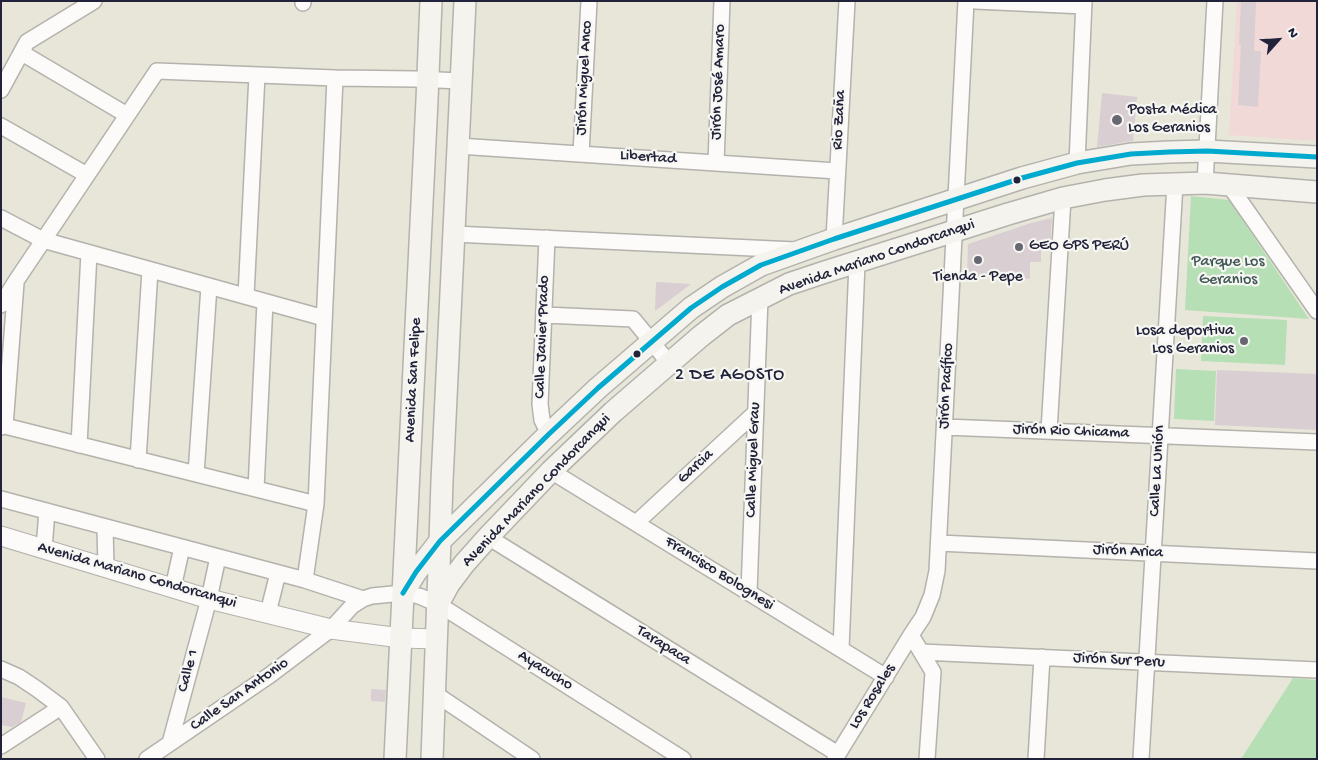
<!DOCTYPE html>
<meta charset="utf-8">
<style>
body{margin:0}
#map{position:relative;width:1318px;height:760px;overflow:hidden;background:#e8e6d9;font-family:"Gochi Hand",sans-serif}
canvas{display:block}
.frame{position:absolute;inset:0;border:2px solid #22223b;pointer-events:none}
.north{position:absolute;left:1253px;top:15px;width:50px;height:50px;-webkit-text-stroke:4px #f6f6f2;paint-order:stroke;rotate:64deg;font-size:14px;font-weight:700;line-height:20px;text-align:center;color:#22223b}
.north::after{content:'';display:block;margin:auto;width:18px;height:22px;background:#22223b;clip-path:polygon(50% 0,100% 100%,50% 72%,0 100%)}
</style>
<div id="map">
<canvas width="1318" height="760"></canvas>
<div class="frame"></div>
<div class="north">N</div>
</div>
<script>
const context = document.querySelector('canvas').getContext('2d');
context.lineJoin = 'round';
function fillPath(path, color) {
  context.fillStyle = color;
  context.fill(path, 'evenodd');
}
function toPath(rows) {
  const path = new Path2D();
  for (const r of rows) {
    path.moveTo(r[0], r[1]);
    for (let i = 2; i < r.length; i += 2) path.lineTo(r[i], r[i + 1]);
  }
  return path;
}
function stroke(path, color, width, dash) {
  context.strokeStyle = color;
  context.lineWidth = width;
  context.lineCap = dash ? 'butt' : 'round';
  context.setLineDash(dash || []);
  context.stroke(path);
}
function drawText(font, color, halo, rows, align = 'center') {
  context.font = font + ' "Gochi Hand",sans-serif';
  context.lineWidth = 4.5;
  context.setLineDash([]);
  context.textBaseline = 'middle';
  context.strokeStyle = halo;
  context.fillStyle = color;
  for (const [text, x, y, turn = 0] of rows) {
    context.save();
    context.translate(x, y);
    context.rotate((+turn || 0) * Math.PI / 180);
    context.textAlign = isNaN(turn) ? turn : align;
    if (halo) context.strokeText(text, 0, 0);
    context.fillText(text, 0, 0);
    context.restore();
  }
}
fillPath(toPath([
 [1237,1,1317,1,1317,141,1229,135]
]), '#f0d9d6');
fillPath(toPath([
 [1191,196,1229,200,1309,319,1185,310],
 [1203,316,1287,320,1285,365,1201,361],
 [1176,369,1216,371,1214,421,1174,419],
 [1293,678,1317,680,1317,759,1241,759]
]), '#b6dfb5');
fillPath(toPath([
 [1241,1,1256,1,1254,51,1261,51,1258,107,1238,105,1241,45,1239,45],
 [1102,93,1137,97,1133,141,1097,147],
 [1052,218,1050,251,1041,251,1041,262,1030,262,1030,279,967,276,968,244,1031,223],
 [656,282,691,284,655,311],
 [1217,370,1317,374,1317,430,1215,425],
 [371,689,386,690,385,702,371,701],
 [1,697,26,703,21,722,12,727,1,725]
]), '#d9ced1');
const minor = toPath([
 [975,1,1084,6],
 [303,3,303,1],
 [22,53,127,115],
 [1,90,27,42,94,1],
 [1,126,87,175],
 [458,146,837,171],
 [581,154,589,1],
 [716,163,722,1],
 [1077,163,1084,1],
 [1205,183,1215,1],
 [1229,185,1317,311],
 [1,218,43,240,324,318],
 [454,234,795,250],
 [547,238,540,404,542,420,549,434],
 [834,239,847,1],
 [246,296,257,75],
 [1,305,16,281,157,71,335,78,415,79,461,81],
 [545,315,633,319,669,363],
 [5,426,16,283],
 [1,427,5,426,316,504],
 [945,427,1317,442],
 [1049,431,1063,198],
 [79,445,89,253],
 [138,460,150,270],
 [551,471,886,677],
 [196,474,209,286],
 [256,489,265,302],
 [1,499,305,580,363,599],
 [636,523,756,412],
 [105,527,106,568],
 [488,537,838,754],
 [939,543,1317,561],
 [44,549,47,511],
 [305,580,316,504,335,78],
 [173,588,182,547],
 [749,592,760,298],
 [268,613,278,573],
 [841,649,857,263],
 [921,652,1317,670],
 [1,669,19,677,37,689,61,707,97,759],
 [434,693,532,759],
 [170,743,209,599,218,557],
 [1,746,61,707],
 [147,759,270,675,331,629,352,606,363,599,372,596,403,593,419,596,438,604,683,759],
 [835,759,911,635],
 [927,759,933,672,911,635,923,617,932,595,937,571,966,1],
 [1036,759,1042,657],
 [1141,759,1175,184]
]);
const tertiary = toPath([
 [1,536,209,599,331,629,401,638,437,639]
]);
const secondary = toPath([
 [403,593,416,572,440,541,549,434,598,388,691,308,722,287,761,265,834,239,1022,178,1077,163,1131,154,1169,152,1207,151,1317,157],
 [438,604,449,584,464,564,488,537,551,471,613,412,701,336,728,315,789,284,825,272,1008,214,1063,198,1105,190,1143,185,1205,183,1317,192],
 [395,759,427,100,431,1],
 [432,759,440,541,442,481,465,1]
]);
stroke(minor, '#b3b2ac', 18);
stroke(tertiary, '#b3b2ac', 21);
stroke(secondary, '#b3b2ac', 24);
stroke(minor, '#fcfbf9', 15);
stroke(tertiary, '#fcfbf9', 19);
stroke(secondary, '#f5f3ee', 21);
stroke(toPath([
 [403,593,416,572,440,541,549,434,598,388,691,308,722,287,761,265,834,239,1022,178,1077,163,1131,154,1169,152,1207,151,1317,157]
]), '#00a9ce', 5);
for (const [x, y, r, color] of [
 [1117,120,6,"#676772"],
 [1017,180,4.5,"#22223b"],
 [1019,247,5,"#676772"],
 [978,260,5,"#676772"],
 [1244,341,5,"#676772"],
 [637,354,4.5,"#22223b"]
]) {
  const dot = new Path2D();
  dot.arc(x, y, r, 0, 2 * Math.PI);
  context.fillStyle = color;
  context.fill(dot);
  stroke(dot, '#f6f6f2', 2);
}
drawText('16px', '#22223b', '#f6f6f2', [
 ["Jirón Miguel Anco",585,78,-87],
 ["Jirón José Amaro",719,82,-88],
 ["Rio Zaña",840,120,-87],
 ["Libertad",648,158,4],
 ["Avenida Mariano Condorcanqui",877,258,-19],
 ["Calle Javier Prado",543,337,-88],
 ["Avenida San Felipe",414,380,-87],
 ["Jirón Pacífico",947,386,-87],
 ["Jirón Rio Chicama",1071,432,2],
 ["Calle Miguel Grau",754,460,-88],
 ["Garcia",696,467,-43],
 ["Calle La Unión",1158,471,-87],
 ["Avenida Mariano Condorcanqui",537,491,-46],
 ["Jirón Arica",1128,552,3],
 ["Francisco Bolognesi",719,574,32],
 ["Avenida Mariano Condorcanqui",137,576,16],
 ["Tarapaca",663,646,32],
 ["Jirón Sur Peru",1119,661,3],
 ["Calle 1",189,671,-75],
 ["Ayacucho",545,671,32],
 ["Calle San Antonio",240,695,-35],
 ["Los Rosales",873,697,-58]
]);
drawText('16px', '#22223b', '#f6f6f2', [
 ["Posta Médica",1128,111],
 ["Los Geranios",1128,129],
 ["GEO GPS PERÚ",1029,247],
 ["Tienda - Pepe",978,278,"center"],
 ["Losa deportiva",1234,332,"right"],
 ["Los Geranios",1234,350,"right"]
], 'left');
drawText('16px', '#425957', '#f6f6f2', [
 ["Parque Los",1228,263],
 ["Geranios",1228,281]
]);
context.letterSpacing = '1px';
drawText('18px', '#22223b', '#f6f6f2', [
 ["2 DE AGOSTO",730,376]
]);
context.letterSpacing = '0px';
</script>
